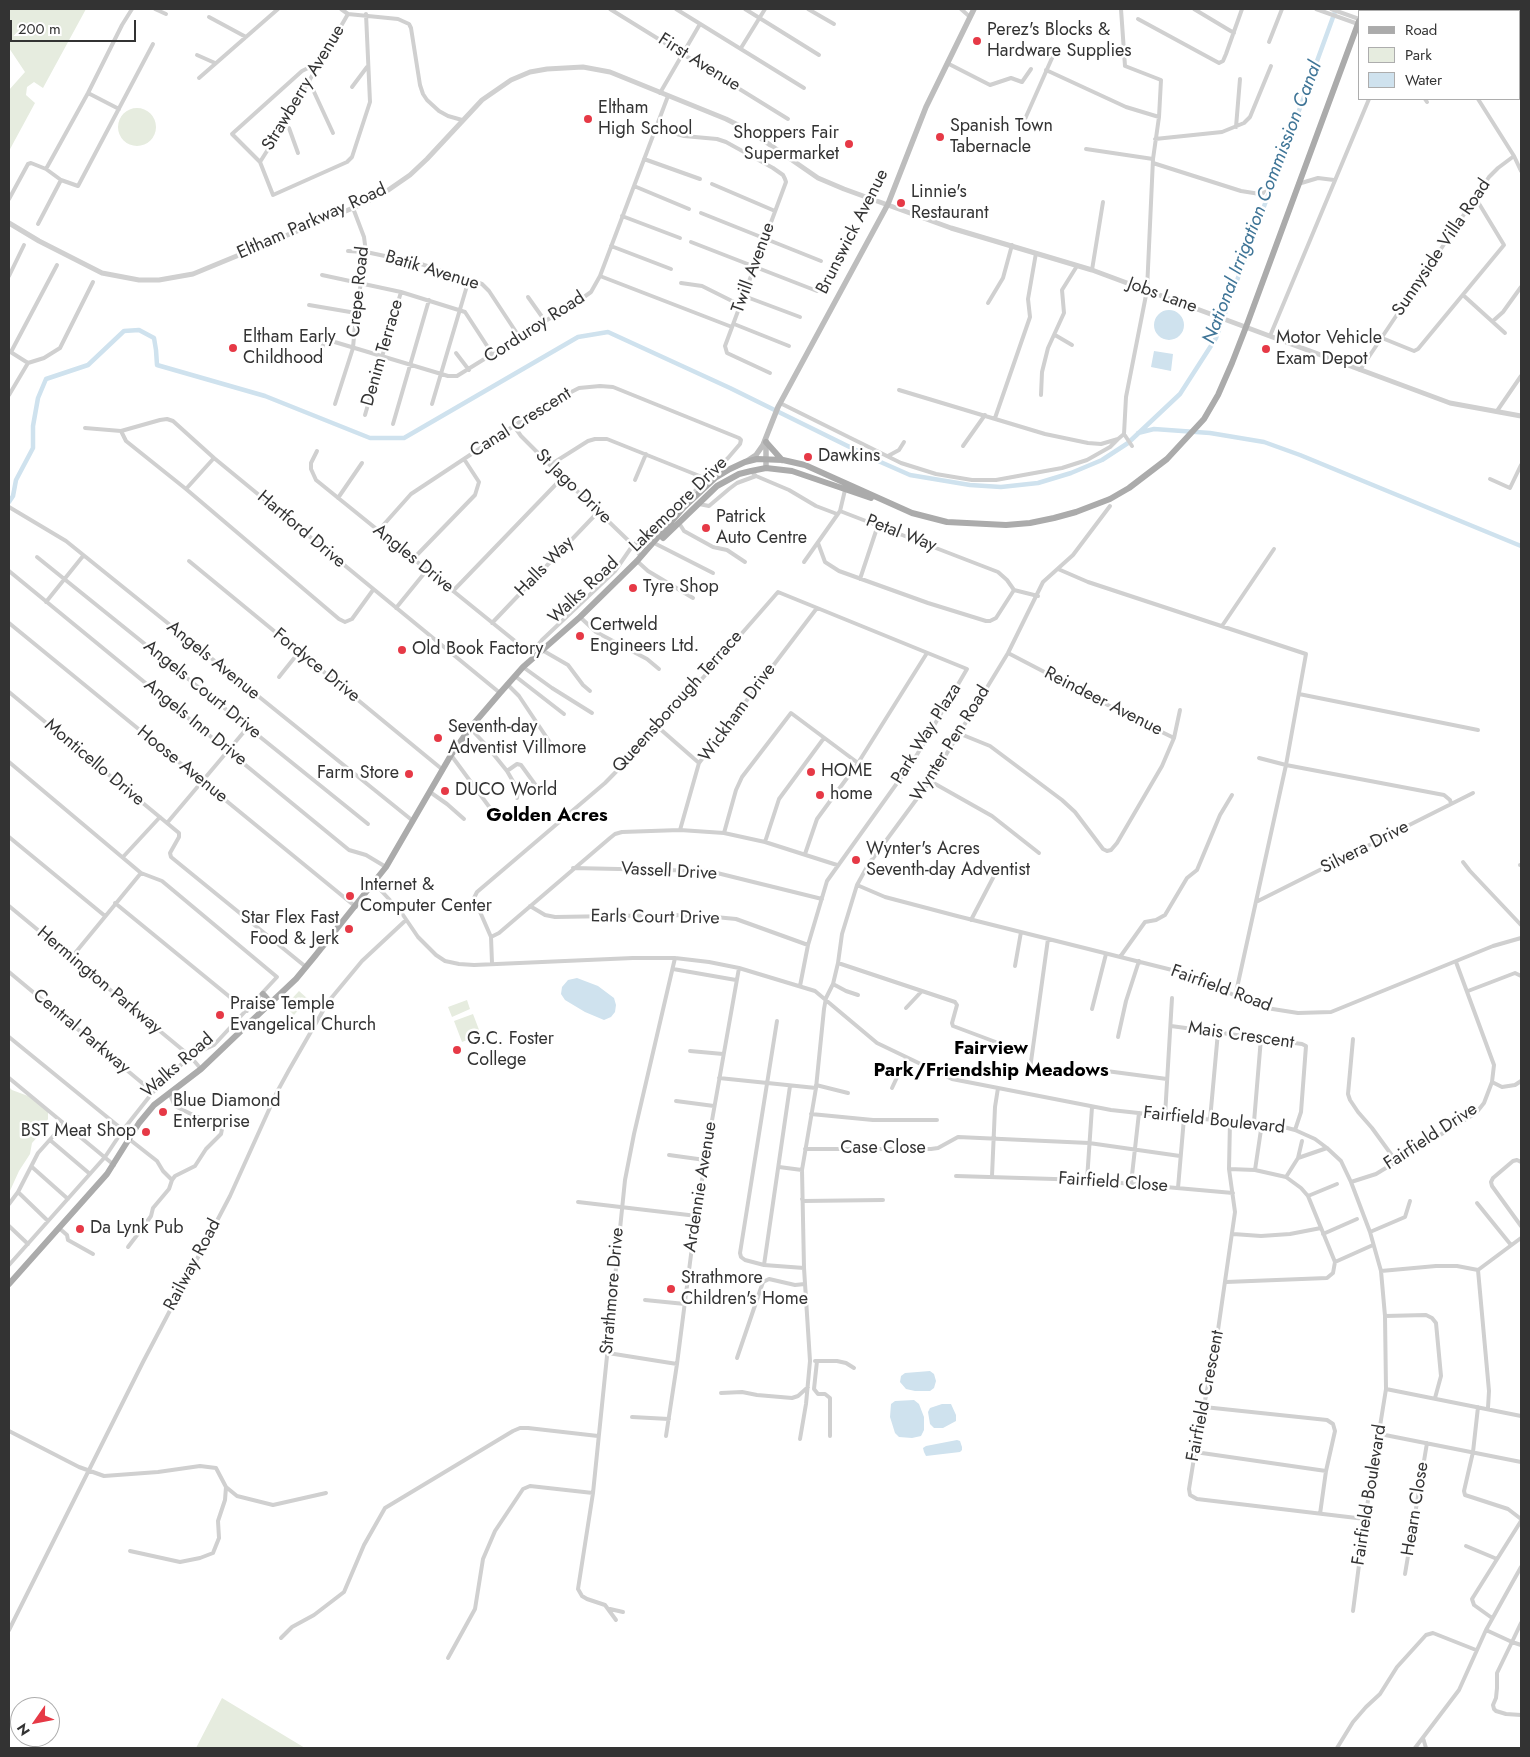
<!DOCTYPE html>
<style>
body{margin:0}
#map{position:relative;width:1530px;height:1757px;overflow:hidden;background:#fff;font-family:Jost,sans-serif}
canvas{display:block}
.frame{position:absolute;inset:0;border:10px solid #333;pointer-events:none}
.legend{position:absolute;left:1358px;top:10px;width:162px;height:90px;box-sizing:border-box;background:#fff;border:1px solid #adadad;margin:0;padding:6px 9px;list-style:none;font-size:15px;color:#333}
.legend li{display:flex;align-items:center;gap:10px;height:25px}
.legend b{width:25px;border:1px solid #adadad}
.north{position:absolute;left:10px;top:1697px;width:50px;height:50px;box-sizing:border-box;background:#fff;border:1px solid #adadad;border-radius:50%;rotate:237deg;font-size:14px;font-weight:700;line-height:20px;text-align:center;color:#333}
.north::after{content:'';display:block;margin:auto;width:18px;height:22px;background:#e63946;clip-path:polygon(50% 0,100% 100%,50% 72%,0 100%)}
.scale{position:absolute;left:10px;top:20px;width:126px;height:22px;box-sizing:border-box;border:2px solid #333;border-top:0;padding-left:6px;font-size:15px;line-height:18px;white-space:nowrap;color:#333;-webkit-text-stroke:4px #fff;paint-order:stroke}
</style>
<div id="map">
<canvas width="1530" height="1757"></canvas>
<div class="frame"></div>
<ul class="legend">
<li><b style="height:6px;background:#ababab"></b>Road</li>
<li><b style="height:14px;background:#e6ecdf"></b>Park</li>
<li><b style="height:14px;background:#cfe2ee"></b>Water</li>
</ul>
<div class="north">N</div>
<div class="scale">200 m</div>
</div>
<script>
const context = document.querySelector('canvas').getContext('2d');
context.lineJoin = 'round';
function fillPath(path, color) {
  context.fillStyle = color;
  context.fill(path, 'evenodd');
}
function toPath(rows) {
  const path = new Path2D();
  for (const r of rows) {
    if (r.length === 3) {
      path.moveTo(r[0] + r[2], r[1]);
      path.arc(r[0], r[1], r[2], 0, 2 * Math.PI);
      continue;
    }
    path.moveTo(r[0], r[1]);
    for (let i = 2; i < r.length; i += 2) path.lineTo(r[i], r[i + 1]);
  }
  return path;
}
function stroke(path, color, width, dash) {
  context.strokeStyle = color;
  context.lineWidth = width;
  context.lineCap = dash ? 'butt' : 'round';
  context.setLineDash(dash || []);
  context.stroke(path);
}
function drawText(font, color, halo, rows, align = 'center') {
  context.font = font + ' Jost,sans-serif';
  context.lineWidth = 5;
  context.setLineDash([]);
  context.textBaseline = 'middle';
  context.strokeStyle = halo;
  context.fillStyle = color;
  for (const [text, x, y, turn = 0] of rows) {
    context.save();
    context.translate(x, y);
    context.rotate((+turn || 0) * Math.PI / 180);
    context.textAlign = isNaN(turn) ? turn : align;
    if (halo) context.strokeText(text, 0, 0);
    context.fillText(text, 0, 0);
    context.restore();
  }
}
fillPath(toPath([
 [9,9,86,9,43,88,34,82,27,87,26,95,35,103,9,151,9,90,25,72,9,48],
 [137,127,19],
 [299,991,308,999,294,1015,285,1006],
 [467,1000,470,1009,452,1017,448,1007],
 [473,1014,481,1035,462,1042,454,1021],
 [9,1087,12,1090,28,1096,38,1102,48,1111,48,1119,41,1133,32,1143,30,1154,19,1171,9,1193],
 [222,1698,305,1748,196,1748]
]), '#e6ecdf');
fillPath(toPath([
 [1169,325,15],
 [1154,351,1173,354,1171,371,1151,367],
 [577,978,598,986,614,998,616,1005,615,1012,611,1017,604,1020,585,1012,565,1000,561,994,562,987,568,980],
 [930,1371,934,1374,936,1381,934,1388,930,1391,915,1391,906,1389,900,1382,901,1376,905,1373],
 [914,1400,919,1404,924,1417,924,1430,921,1436,912,1438,899,1437,895,1433,890,1417,891,1404,895,1401],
 [942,1404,951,1404,956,1415,956,1421,943,1428,934,1428,930,1424,928,1412,930,1408],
 [957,1440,960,1441,962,1447,962,1450,960,1452,926,1456,924,1452,923,1448,926,1446]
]), '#cfe2ee');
stroke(toPath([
 [1138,433,1154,429,1210,433,1264,442,1300,455,1521,546],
 [9,502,13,496,16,480,33,448,33,426,38,398,46,379,88,365,124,331,139,330,154,338,156,350,157,365,265,396,370,438,404,438,578,337,608,332,730,388,876,460,910,475,970,485,1001,487,1038,483,1071,473,1102,460,1128,443,1180,394,1216,338,1336,9]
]), '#cfe2ee', 4.5);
stroke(toPath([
 [155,9,166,14],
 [341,9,348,14,398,19,409,24,411,28,420,85,423,94,427,100,439,111,448,116,462,120],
 [610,9,788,119],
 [676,9,804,88],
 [745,9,819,55],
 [808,9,834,24],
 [961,9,970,17],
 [1121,9,1125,66,1161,80,1159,117,1153,159,1147,290,1126,397,1124,434,1132,446],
 [1194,9,1234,33],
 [1316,9,1358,24],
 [1331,9,1359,19],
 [1472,9,1472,11],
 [1404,11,1404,9],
 [209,17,246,37],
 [1138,19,1219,63,1223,61,1226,54,1242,9],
 [1269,42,1282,9],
 [741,48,765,9],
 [197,55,215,63],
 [947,63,990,85,1011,78,1022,82,1031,69],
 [1519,65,1521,68],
 [315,69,308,68,302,71,232,134,260,162,273,195,347,162,352,157,370,102,366,14],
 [1046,70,1126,107,1159,117],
 [199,78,278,9],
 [309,81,333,133],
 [352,87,367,67],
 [88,93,119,109],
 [660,93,700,24],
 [1425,99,1427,102],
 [1478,99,1514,156,1521,171],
 [1025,119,1056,49],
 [284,124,289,128,298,153],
 [1236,127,1240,79],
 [655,128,684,136,717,139,726,142,773,168,783,175,785,179,786,182,725,346,727,353,770,373],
 [1155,139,1222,132,1244,123,1250,117,1271,66],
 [1086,149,1153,159],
 [644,159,700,179],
 [260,162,284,124,348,14],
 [1153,163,1241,191,1260,194,1263,193,1274,173],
 [46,169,88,93,122,25,132,9],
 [712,184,775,211],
 [1298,184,1318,178,1334,180],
 [634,186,689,209],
 [9,199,28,164,31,163,46,169,61,180,78,186,153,44],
 [701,213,821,261],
 [622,216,680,238],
 [38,224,61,180],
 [691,242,817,291],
 [611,246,671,269],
 [348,251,366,252,418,263,482,284,489,291,520,338],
 [1092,270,1103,202],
 [322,275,401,292,465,312,493,355],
 [9,276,24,245],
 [600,276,732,327],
 [681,283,702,286,740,305],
 [1463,295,1505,333],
 [744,296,800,317],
 [528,297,545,321],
 [988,303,1003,278,1012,245],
 [309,305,356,313],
 [1493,321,1503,312,1521,287],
 [734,324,789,346],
 [308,334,448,376,457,376,584,297,591,292,600,276,668,96],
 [1055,335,1072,345],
 [1270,336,1369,99],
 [1382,338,1414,351,1418,349,1504,245,1475,197],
 [9,351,28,363],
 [11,352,57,265],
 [456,353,469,370],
 [320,354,325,339],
 [1360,370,1489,177,1498,168,1514,156],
 [899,390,1045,434,1088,443,1101,444,1118,439,1124,434],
 [9,395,28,363,44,358,60,348,93,282],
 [1041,395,1042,372,1048,348,1064,313,1062,290,1077,266],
 [780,403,901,463,936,474,972,480,996,480,1062,468,1087,460,1110,447,1118,439],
 [335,404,353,348,356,313,366,252,364,237,353,208],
 [432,404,469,279],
 [1497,411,1521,376],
 [365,415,401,292],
 [995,418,1030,317,1028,299,1036,253],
 [393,424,429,300],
 [514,426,521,436,550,465,633,545,641,557],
 [85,428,121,431,160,420,167,419,173,421,214,458,500,693],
 [121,431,126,441,186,489,339,619,345,622,352,619,373,590],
 [963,446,985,415],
 [317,451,311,463,311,469,316,480,531,654],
 [888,456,899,450,904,442],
 [550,465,588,441,595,439,607,439,707,479],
 [751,471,756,476,789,490,816,506,837,514],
 [1490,479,1510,488,1521,465],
 [635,480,646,454],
 [186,489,214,458],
 [338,498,362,463],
 [699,504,709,506,729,489,737,483,756,476],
 [9,507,66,541,413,821],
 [840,511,998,572,1007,580,1014,590],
 [679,523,684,531,713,547,727,550,745,562],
 [378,531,411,494,544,406,579,388,600,386,613,387,739,438,741,440,740,444,728,458,654,532,633,545,615,571,542,640,530,654],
 [818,543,825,562,839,571,928,603,986,621,990,621,996,618,1014,590,1038,596],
 [656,544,713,573],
 [37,557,368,824],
 [413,559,475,495,479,482,464,459],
 [189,561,443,770],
 [637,561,648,571,693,598],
 [804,562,840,511,845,490],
 [1058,569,1088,582,1306,654,1286,765,1235,997],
 [9,571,349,850,366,855,386,867],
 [860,579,878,525],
 [453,591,563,477],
 [46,602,83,556],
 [396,608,427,570],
 [580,617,596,632,647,659,659,669],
 [9,623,356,907],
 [492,623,598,512],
 [1222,626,1274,549],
 [542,650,568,665,583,685,590,691],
 [523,667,552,688,592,713],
 [515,676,564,714],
 [279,677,299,652],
 [507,684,519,696,553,747],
 [9,692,179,833,179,837,170,853,171,857,306,967],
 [1299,694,1478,730],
 [470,728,486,745,507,771,518,790,517,798],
 [659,728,699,763],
 [958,733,990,746,1062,800,1075,812,1103,849,1107,851,1111,850,1117,843,1162,766,1174,738,1125,714,1008,653],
 [1174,738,1180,710],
 [451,755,496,816],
 [1259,758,1286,765,1444,795,1450,800,1451,804],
 [9,762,141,873,162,881,277,977,214,1045,190,1056,153,1092,123,1130,105,1157,9,1265],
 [507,771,517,764,521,765,537,787],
 [930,781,992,816,1039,853],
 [430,792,447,804,464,819],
 [167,823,248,727],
 [680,830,699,763,817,608],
 [724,833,736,790,742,777,791,713,858,763],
 [9,837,105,916],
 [765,842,779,799,824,738],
 [805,854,817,819,858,763,927,653],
 [123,857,160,817],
 [1463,862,1470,871,1521,925],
 [1520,865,1521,865],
 [573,868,709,871,822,899],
 [374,883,401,912,418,937,436,955,445,961,459,964,474,965,633,958,675,958,709,962,739,968,815,991,877,1043,952,1079,1111,1110,1184,1118,1254,1122,1276,1125,1295,1130,1315,1139,1327,1148,1341,1161,1351,1182,1370,1232,1381,1271,1385,1316,1386,1389,1365,1519,1353,1611],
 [857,885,885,897,957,916,1188,974,1260,1007,1298,1013,1331,1012,1493,946,1521,938],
 [1256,902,1473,793],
 [115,903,247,1011],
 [9,906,190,1056,201,1069],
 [530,906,545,915,555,917,673,915,705,916,736,919,808,945],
 [971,920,995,874],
 [491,937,499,933,610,838,615,834,622,832,680,830,724,833,765,842,837,865],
 [1120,957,1145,922,1156,920,1165,915,1187,878,1197,870,1220,815,1232,795],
 [71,958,141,873],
 [492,963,491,937,474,898,477,892,605,783,659,728,778,592,967,669,915,758,827,881,808,945,800,986],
 [838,963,955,1002,957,1005,952,1023,953,1026,1001,1044],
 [1015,966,1021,932],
 [673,969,736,980],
 [9,972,153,1092],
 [833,984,846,991,858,995],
 [1468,991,1515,973,1521,976],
 [906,1008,921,992],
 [1092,1009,1106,954],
 [777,1021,740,1253,741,1257,745,1260,764,1265,804,1268],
 [1171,1026,1302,1044,1306,1046,1301,1112,1295,1130],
 [9,1037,123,1130],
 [1118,1037,1126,1001,1139,961],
 [1353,1039,1348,1094,1350,1100,1358,1112,1372,1128,1396,1161],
 [690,1051,723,1054],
 [1076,1067,1167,1079],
 [1029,1076,1048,939],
 [9,1078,114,1165],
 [719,1078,816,1088],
 [1492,1082,1502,1087,1515,1085,1521,1081],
 [816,1085,848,1093],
 [892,1088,906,1058],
 [169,1093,175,1106,195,1116,219,1125,222,1129,221,1134,206,1149,195,1166,175,1176,172,1180],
 [676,1101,714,1106],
 [811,1114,873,1120,937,1120],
 [1165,1116,1172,998],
 [1210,1120,1218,1032],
 [1230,1121,1229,1169,1235,1212,1216,1344,1195,1452,1189,1489,1190,1495,1197,1499,1365,1519],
 [1254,1122,1261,1038],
 [50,1140,90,1174],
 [805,1149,931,1149,938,1148,958,1137,1089,1143,1180,1156],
 [669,1155,705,1160],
 [1298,1158,1327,1148],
 [1521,1162,1517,1160,1513,1161,1493,1178,1491,1182,1492,1186,1521,1226],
 [32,1167,68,1199],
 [779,1167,802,1170],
 [1229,1169,1255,1170,1286,1177,1301,1188,1308,1196,1335,1262],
 [1255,1170,1262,1123],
 [956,1176,1087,1180,1233,1193],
 [992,1176,995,1107,998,1088],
 [1286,1177,1298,1158,1302,1141],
 [1087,1180,1092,1107],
 [1351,1182,1376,1174,1476,1113,1484,1103,1492,1082,1494,1065,1456,962],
 [1131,1184,1139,1113],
 [1178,1188,1184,1118],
 [18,1192,48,1221],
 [1308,1196,1337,1184],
 [802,1199,803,1201,883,1200],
 [578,1202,697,1216],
 [1477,1203,1511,1245],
 [9,1204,18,1192,38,1153,64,1124],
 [9,1226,28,1244],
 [59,1228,67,1235,68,1240,93,1254],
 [1370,1232,1405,1217,1410,1201],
 [1233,1234,1261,1236,1290,1234,1321,1228],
 [1323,1234,1357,1219],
 [128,1247,144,1226,151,1216,153,1208,169,1189,172,1180,163,1171,157,1161,129,1139],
 [1335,1262,1373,1245],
 [764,1265,790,1086],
 [1478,1270,1489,1391,1488,1408],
 [1478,1270,1521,1238],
 [1381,1271,1436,1266,1457,1266,1478,1270],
 [1226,1282,1327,1278,1333,1273,1335,1262],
 [645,1300,685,1304],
 [1385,1316,1426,1315,1432,1318,1436,1323,1441,1376,1435,1398],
 [608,1353,677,1364],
 [737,1358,763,1282,769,1279,795,1285,805,1284],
 [815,1361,837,1361,846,1363,854,1368],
 [817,1361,814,1389,818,1394,825,1394,830,1398,830,1436],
 [1386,1389,1521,1416],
 [721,1393,742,1392,757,1395,792,1398,798,1396,808,1387],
 [1204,1407,1327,1420,1333,1424,1335,1431,1326,1471,1320,1514],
 [1478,1407,1473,1452,1464,1491,1465,1495,1508,1509,1521,1519],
 [632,1417,669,1419],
 [9,1431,79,1467,104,1476,158,1472,200,1466,216,1468,226,1487,237,1496,273,1505,326,1493],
 [1380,1434,1521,1462],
 [666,1436,677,1364,692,1247,705,1160,739,968],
 [800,1439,806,1404,810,1361,804,1268,802,1170,816,1088,824,1009,826,998,833,984,838,963,842,934,857,885,868,865,930,781,1008,653,1043,582,1073,555,1110,506],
 [1195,1452,1326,1471],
 [1466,1546,1497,1559],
 [130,1551,180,1562,200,1558,213,1553,219,1538,218,1521,225,1500,226,1487],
 [1405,1574,1427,1443],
 [610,1609,623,1612],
 [1492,1618,1474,1605,1472,1599,1521,1521],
 [616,1620,605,1605,587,1599,582,1596,578,1589,593,1493,625,1180,634,1134,675,958],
 [1521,1623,1512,1642,1521,1645],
 [9,1630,143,1362,230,1196,277,1092,289,1070,328,1002,362,961,406,920],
 [1486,1630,1512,1642,1497,1673,1497,1688,1496,1698,1493,1705,1494,1709,1496,1711,1506,1714,1521,1715],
 [281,1638,292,1627,314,1615,344,1592,364,1545,385,1508,513,1431,520,1428,528,1428,598,1436],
 [448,1658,475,1609,483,1559,495,1531,523,1489,530,1486,593,1493],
 [1423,1738,1426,1748],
 [1337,1748,1353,1722,1366,1707,1380,1694,1397,1667,1426,1635,1433,1633,1476,1650],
 [1415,1748,1459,1690,1486,1630,1521,1567]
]), '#d0d0d0', 4);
stroke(toPath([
 [9,223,39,241,102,273,139,280,159,280,193,274,353,208,384,193,410,175,427,159,482,100,511,80,530,72,547,69,583,67,610,72,726,119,750,131,818,178,844,189,951,228,1092,270,1450,403,1521,416]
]), '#d0d0d0', 5);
stroke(toPath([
 [766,441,766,468],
 [747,461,756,455,763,445,778,407,888,204,926,107,974,9]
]), '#bdbdbd', 5.5);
stroke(toPath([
 [1363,11,1364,9],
 [766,442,782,460],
 [663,538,717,486,739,474,751,471,766,468,792,471,871,498],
 [263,994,271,1003],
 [9,1284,107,1174,139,1123,154,1105,201,1069,243,1029,296,979,315,956,386,867,451,755,470,728,500,693,523,667,580,617,637,561,684,507,715,478,730,469,745,462,757,459,783,460,805,465,912,513,947,522,1006,525,1030,523,1054,518,1076,512,1110,499,1129,488,1167,459,1204,419,1218,395,1232,363,1246,327,1359,21]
]), '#ababab', 6);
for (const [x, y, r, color] of [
 [977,41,5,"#e63946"],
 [588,119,5,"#e63946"],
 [940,137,5,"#e63946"],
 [849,144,5,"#e63946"],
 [901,203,5,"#e63946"],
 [233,348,5,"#e63946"],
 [1266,349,5,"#e63946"],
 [808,457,5,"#e63946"],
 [706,528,5,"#e63946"],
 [633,588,5,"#e63946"],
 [580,636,5,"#e63946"],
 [402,650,5,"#e63946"],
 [438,738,5,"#e63946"],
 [811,772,5,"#e63946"],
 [409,774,5,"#e63946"],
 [445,791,5,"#e63946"],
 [820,795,5,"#e63946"],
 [856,860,5,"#e63946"],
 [350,896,5,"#e63946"],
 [349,929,5,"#e63946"],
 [220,1015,5,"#e63946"],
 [457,1050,5,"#e63946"],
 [163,1112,5,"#e63946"],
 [146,1132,5,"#e63946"],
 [80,1229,5,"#e63946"],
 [671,1289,5,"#e63946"]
]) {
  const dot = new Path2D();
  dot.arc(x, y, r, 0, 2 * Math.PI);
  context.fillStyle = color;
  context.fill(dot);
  stroke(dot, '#fff', 2);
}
drawText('18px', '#333', '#fff', [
 ["Perez's Blocks &",987,31],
 ["Hardware Supplies",987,52],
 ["Eltham",598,109],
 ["High School",598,130],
 ["Spanish Town",950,127],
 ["Tabernacle",950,148],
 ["Shoppers Fair",839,134,"right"],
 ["Supermarket",839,155,"right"],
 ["Linnie's",911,193],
 ["Restaurant",911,214],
 ["Eltham Early",243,338],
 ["Childhood",243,359],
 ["Motor Vehicle",1276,339],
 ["Exam Depot",1276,360],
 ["Dawkins",818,457],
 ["Patrick",716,518],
 ["Auto Centre",716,539],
 ["Tyre Shop",643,588],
 ["Certweld",590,626],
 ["Engineers Ltd.",590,647],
 ["Old Book Factory",412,650],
 ["Seventh-day",448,728],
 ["Adventist Villmore",448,749],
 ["HOME",821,772],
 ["Farm Store",399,774,"right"],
 ["DUCO World",455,791],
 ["home",830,795],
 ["Wynter's Acres",866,850],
 ["Seventh-day Adventist",866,871],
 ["Internet &",360,886],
 ["Computer Center",360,907],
 ["Star Flex Fast",339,919,"right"],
 ["Food & Jerk",339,940,"right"],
 ["Praise Temple",230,1005],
 ["Evangelical Church",230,1026],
 ["G.C. Foster",467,1040],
 ["College",467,1061],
 ["Blue Diamond",173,1102],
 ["Enterprise",173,1123],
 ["BST Meat Shop",136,1132,"right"],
 ["Da Lynk Pub",90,1229],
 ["Strathmore",681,1279],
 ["Children's Home",681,1300]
], 'left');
drawText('18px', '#333', '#fff', [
 ["First Avenue",699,63,32],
 ["Strawberry Avenue",304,88,-59],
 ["Eltham Parkway Road",312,222,-24],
 ["Brunswick Avenue",853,232,-63],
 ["Sunnyside Villa Road",1442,248,-56],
 ["Twill Avenue",754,268,-70],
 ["Batik Avenue",432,271,17],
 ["Crepe Road",359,292,-84],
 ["Jobs Lane",1162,296,20],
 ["Corduroy Road",535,328,-33],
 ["Denim Terrace",383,353,-74],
 ["Canal Crescent",521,423,-32],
 ["St Jago Drive",573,487,44],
 ["Lakemoore Drive",679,505,-44],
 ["Hartford Drive",301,530,40],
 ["Petal Way",901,534,21],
 ["Angles Drive",413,559,39],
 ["Halls Way",545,567,-46],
 ["Walks Road",584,591,-43],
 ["Angels Avenue",213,661,39],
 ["Fordyce Drive",316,666,39],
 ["Angels Court Drive",202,690,39],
 ["Queensborough Terrace",678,702,-48],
 ["Reindeer Avenue",1103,702,27],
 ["Wickham Drive",738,713,-54],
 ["Angels Inn Drive",195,723,39],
 ["Park Way Plaza",927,734,-58],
 ["Wynter Pen Road",951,744,-58],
 ["Monticello Drive",94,763,40],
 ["Hoose Avenue",182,765,39],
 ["Silvera Drive",1365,848,-27],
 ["Vassell Drive",669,872,3],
 ["Earls Court Drive",655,918,1],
 ["Hermington Parkway",99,981,40],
 ["Fairfield Road",1221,989,20],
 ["Central Parkway",81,1032,40],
 ["Mais Crescent",1241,1036,8],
 ["Walks Road",178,1066,-41],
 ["Fairfield Boulevard",1214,1121,6],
 ["Fairfield Drive",1431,1137,-33],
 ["Case Close",883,1149],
 ["Fairfield Close",1113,1183,4],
 ["Ardennie Avenue",701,1187,-81],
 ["Railway Road",193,1265,-62],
 ["Strathmore Drive",613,1291,-85],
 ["Fairfield Crescent",1206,1396,-79],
 ["Fairfield Boulevard",1370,1495,-81],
 ["Hearn Close",1416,1509,-81]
]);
drawText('italic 19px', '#3f7597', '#fff', [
 ["National Irrigation Commission Canal",1263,203,-69]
]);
drawText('bold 19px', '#000', '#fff', [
 ["Golden Acres",547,816],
 ["Fairview",991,1049],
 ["Park/Friendship Meadows",991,1071]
]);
</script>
